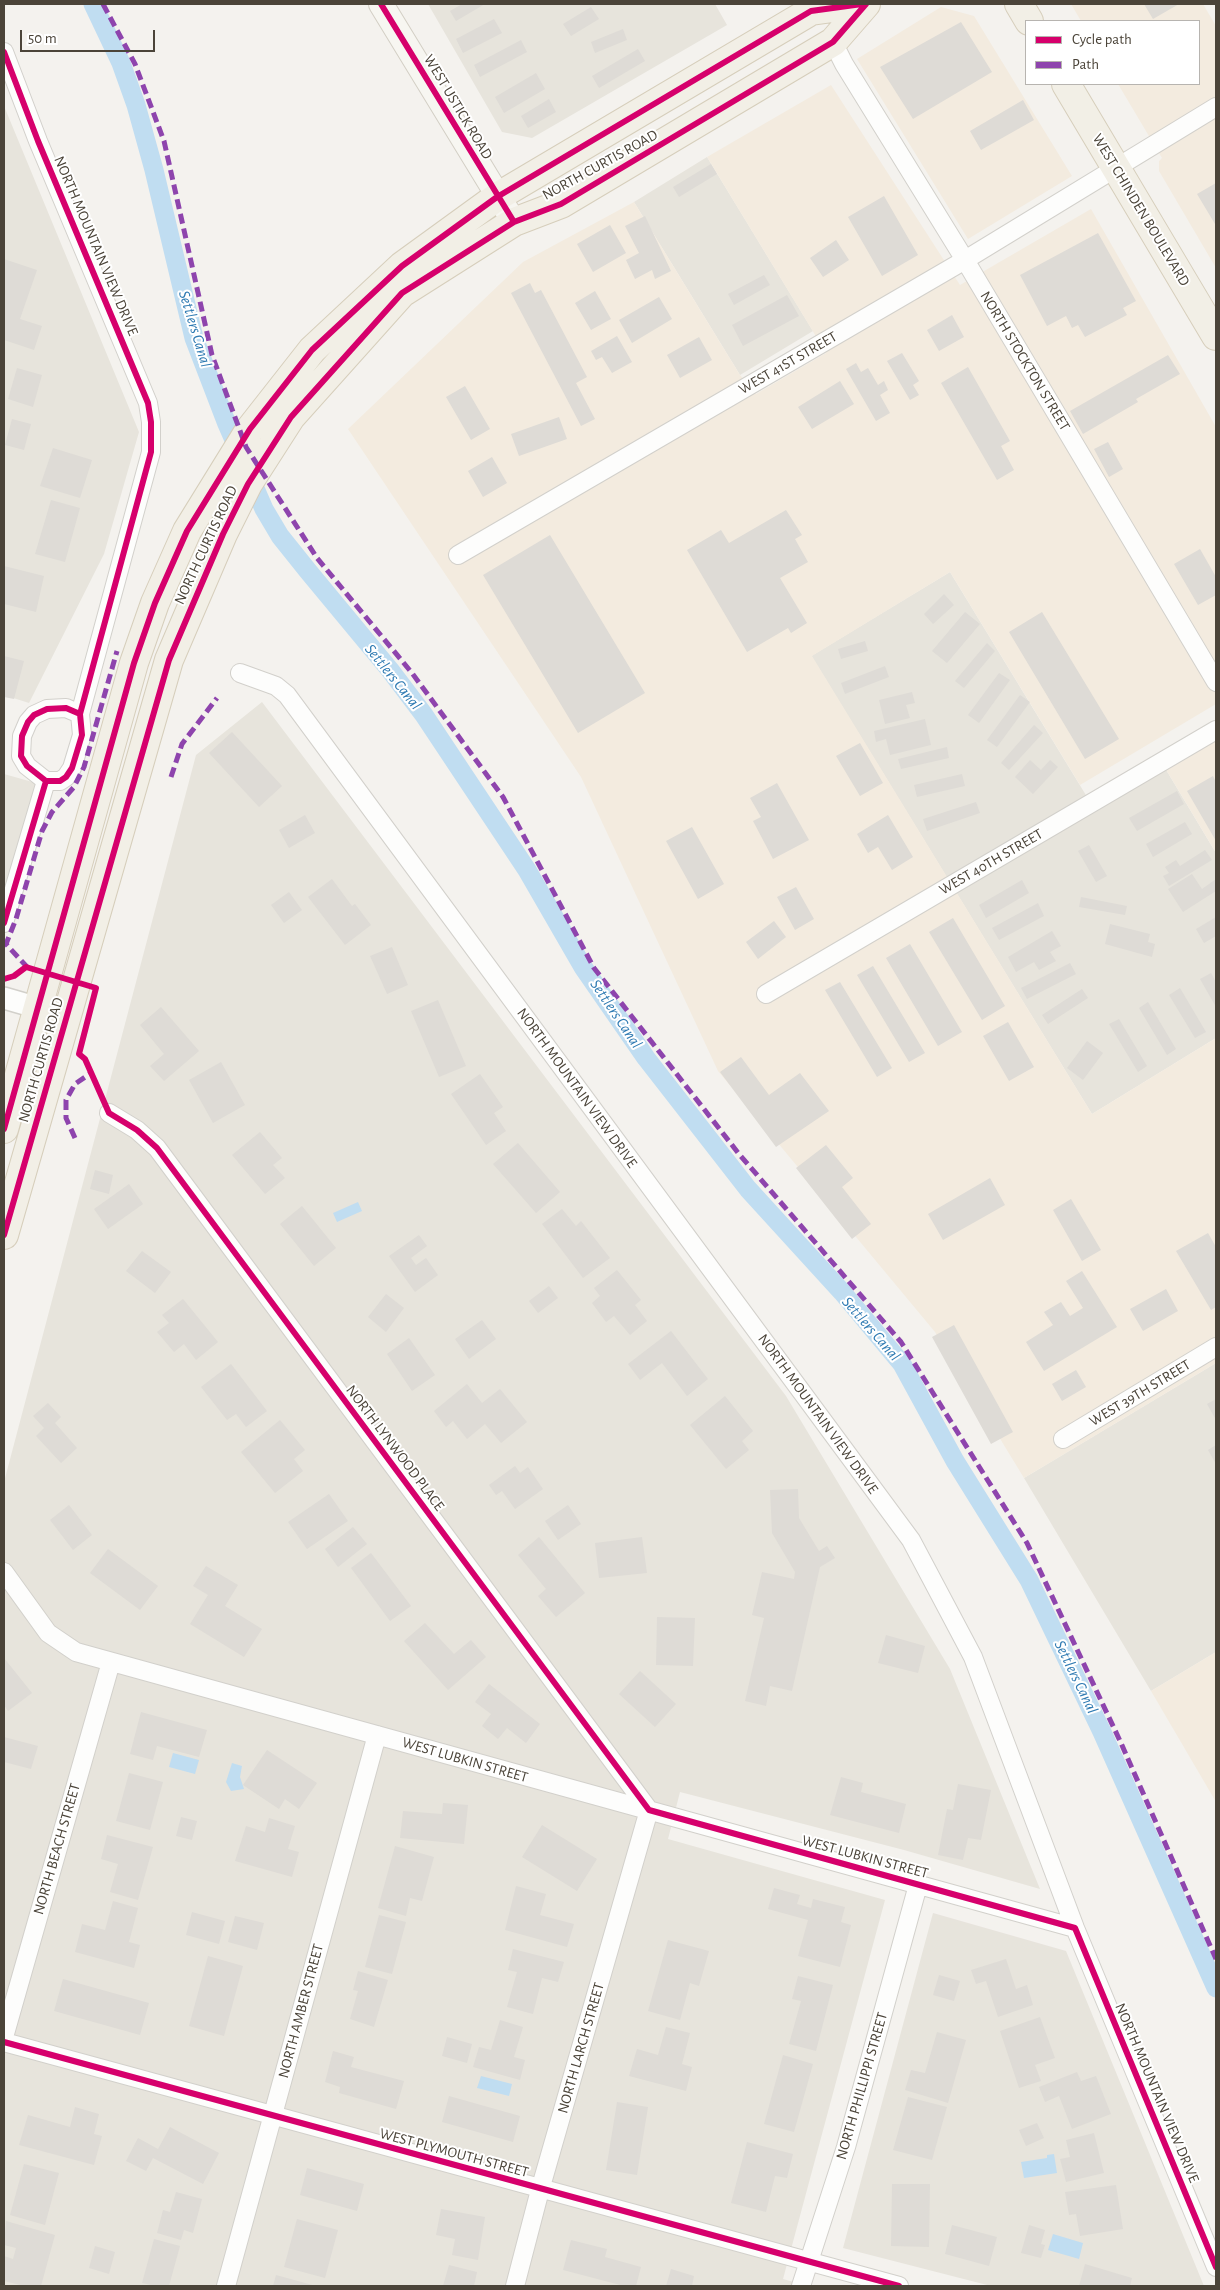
<!DOCTYPE html>
<style>
body{margin:0}
#map{position:relative;width:1220px;height:2290px;overflow:hidden;background:#f4f2ee;font-family:"Alegreya Sans",sans-serif}
canvas{display:block}
.frame{position:absolute;inset:0;border:5px solid #4b4439;pointer-events:none}
.legend{position:absolute;left:1025px;top:20px;width:175px;height:65px;box-sizing:border-box;background:#fff;border:1px solid #b7b4b0;margin:0;padding:6px 9px;list-style:none;font-size:15px;color:#4b4439}
.legend li{display:flex;align-items:center;gap:10px;height:25px}
.legend b{width:25px;border:1px solid #b7b4b0}
.scale{position:absolute;left:20px;top:30px;width:135px;height:22px;box-sizing:border-box;border:2px solid #4b4439;border-top:0;padding-left:6px;font-size:15px;line-height:18px;white-space:nowrap;color:#4b4439;-webkit-text-stroke:4px #fff;paint-order:stroke}
</style>
<div id="map">
<canvas width="1220" height="2290"></canvas>
<div class="frame"></div>
<ul class="legend">
<li><b style="height:6px;background:#d6006c"></b>Cycle path</li>
<li><b style="height:6px;background:#8e44ad"></b>Path</li>
</ul>
<div class="scale">50 m</div>
</div>
<script>
const context = document.querySelector('canvas').getContext('2d');
context.lineJoin = 'round';
function fillPath(path, color) {
  context.fillStyle = color;
  context.fill(path, 'evenodd');
}
function toPath(rows) {
  const path = new Path2D();
  for (const r of rows) {
    path.moveTo(r[0], r[1]);
    for (let i = 2; i < r.length; i += 2) path.lineTo(r[i], r[i + 1]);
  }
  return path;
}
function stroke(path, color, width, dash) {
  context.strokeStyle = color;
  context.lineWidth = width;
  context.lineCap = dash ? 'butt' : 'round';
  context.setLineDash(dash || []);
  context.stroke(path);
}
function drawText(font, color, halo, rows, align = 'center') {
  context.font = font + ' "Alegreya Sans",sans-serif';
  context.lineWidth = 4;
  context.setLineDash([]);
  context.textBaseline = 'middle';
  context.strokeStyle = halo;
  context.fillStyle = color;
  for (const [text, x, y, turn = 0] of rows) {
    context.save();
    context.translate(x, y);
    context.rotate((+turn || 0) * Math.PI / 180);
    context.textAlign = isNaN(turn) ? turn : align;
    if (halo) context.strokeText(text, 0, 0);
    context.fillText(text, 0, 0);
    context.restore();
  }
}
fillPath(toPath([
 [428,4,715,4,727,25,532,138,502,132],
 [4,106,139,432,104,554,29,703,4,695],
 [707,157,813,331,740,375,634,202],
 [950,572,1095,810,1165,768,1216,853,1216,1038,1092,1114,811,656],
 [262,702,786,1396,950,1669,1040,1889,904,1850,680,1792,668,1839,885,1900,783,2279,808,2286,4,2286,4,1482,196,755],
 [4,774,36,783,4,901],
 [1216,1363,1216,1652,1151,1691,1024,1478],
 [933,1913,1066,1951,1204,2286,991,2286,843,2248]
]), '#e7e4dc');
fillPath(toPath([
 [1071,4,1203,4,1216,26,1216,268,1159,171,1159,161,1162,158,1118,84,1199,84,1199,21,1081,21],
 [941,7,974,16,1072,176,968,239,857,59],
 [831,85,960,285,1091,209,1216,427,1216,704,1080,785,950,572,812,656,1092,1114,1216,1038,1216,1363,1024,1478,935,1332,718,1071,581,777,348,429,523,262,634,202,740,375,756,394,826,353,707,157],
 [1216,739,1216,853,1165,768],
 [1216,1652,1216,1802,1151,1691]
]), '#f3ebdf');
fillPath(toPath([
 [358,1202,362,1211,337,1222,333,1213],
 [173,1753,199,1760,195,1774,169,1767],
 [232,1763,242,1766,240,1777,244,1789,231,1791,226,1782],
 [481,2076,512,2084,509,2096,477,2088],
 [1054,2154,1057,2173,1024,2178,1021,2162,1047,2158,1047,2155],
 [1053,2234,1083,2243,1079,2259,1048,2250]
]), '#c0ddf1');
stroke(toPath([
 [93,4,121,63,136,105,154,170,194,338,227,424,264,509,280,536,308,571,390,670,424,715,527,870,583,967,646,1058,748,1189,842,1292,902,1364,955,1461,1029,1580,1102,1732,1216,1988]
]), '#c0ddf1', 19);
fillPath(toPath([
 [462,4,485,4,456,21,450,11],
 [1144,4,1179,4,1153,19],
 [591,7,599,19,571,36,563,24],
 [494,19,502,33,463,53,456,39],
 [961,22,992,72,913,119,880,67],
 [623,29,627,40,595,53,591,42],
 [521,40,527,52,480,77,474,65],
 [638,49,645,61,599,88,592,76],
 [536,73,545,89,504,113,495,97],
 [549,99,556,112,528,128,521,116],
 [1023,100,1034,120,981,150,970,131],
 [711,164,717,174,679,197,673,187],
 [1216,183,1216,223,1215,224,1197,194],
 [884,196,918,255,882,276,848,217],
 [645,216,671,271,655,279,652,270,635,279,626,260,639,253,625,226],
 [610,225,626,253,593,272,577,244],
 [1098,233,1136,301,1123,308,1127,315,1085,337,1078,325,1072,328,1066,316,1047,326,1020,275],
 [836,240,849,260,823,277,810,258],
 [4,259,37,270,20,319,42,326,34,350,4,340],
 [764,275,770,285,734,305,728,294],
 [530,283,535,293,541,290,587,377,576,383,595,419,581,426,511,293],
 [595,291,611,319,591,330,575,303],
 [787,295,799,316,743,346,732,325],
 [659,297,672,319,632,343,619,320],
 [952,315,964,337,939,351,927,330],
 [617,336,632,362,612,373,602,357,596,360,591,351],
 [699,337,712,360,680,378,667,355],
 [902,353,919,381,913,385,919,395,910,400,887,361],
 [1168,355,1180,374,1136,399,1138,402,1083,434,1070,411],
 [856,363,861,372,868,368,878,385,884,381,888,390,880,395,890,413,876,421,846,369],
 [968,367,1010,441,1001,446,1014,470,997,480,941,383],
 [17,368,42,375,33,407,8,399],
 [840,381,854,404,812,429,798,407],
 [465,386,490,429,471,440,446,397],
 [559,417,567,439,519,456,511,434],
 [12,419,31,424,24,450,5,445],
 [1108,442,1123,469,1109,477,1094,449],
 [53,448,92,460,80,498,40,486],
 [492,457,507,483,483,497,468,471],
 [51,500,80,508,65,562,35,554],
 [786,510,802,535,795,539,808,562,780,578,807,623,791,633,788,628,747,652,687,550,721,530,729,543],
 [550,535,645,693,578,733,483,575],
 [1200,549,1216,577,1216,595,1198,605,1174,564],
 [4,566,44,576,36,612,4,604],
 [944,594,954,605,933,624,924,614],
 [965,612,980,624,947,663,932,651],
 [1042,612,1119,739,1085,759,1009,632],
 [865,641,868,651,841,659,838,649],
 [987,643,995,651,964,688,955,681],
 [4,656,24,661,14,699,4,697],
 [885,666,889,677,845,694,841,683],
 [999,673,1010,680,979,723,968,715],
 [912,692,915,703,906,705,910,718,885,724,879,700],
 [1020,695,1030,702,997,747,987,740],
 [925,719,931,745,890,755,886,739,876,742,874,731],
 [1034,725,1043,733,1009,770,1001,763],
 [232,732,282,786,259,807,209,753],
 [860,743,883,783,860,796,836,756],
 [947,747,949,758,901,769,898,759],
 [1030,760,1041,770,1050,760,1058,767,1033,794,1015,777],
 [962,774,965,786,917,797,914,785],
 [1213,776,1216,782,1216,841,1187,791],
 [777,783,809,840,773,859,753,821,761,817,750,798],
 [1177,791,1184,804,1137,831,1129,818],
 [976,802,980,813,927,831,923,819],
 [305,815,315,833,289,848,279,830],
 [888,815,913,857,892,870,878,847,868,853,857,834],
 [1185,822,1192,834,1153,857,1146,844],
 [692,827,724,884,698,899,666,841],
 [1089,845,1107,876,1096,882,1078,851],
 [1205,850,1212,860,1169,886,1163,876,1169,873,1165,867,1176,860,1180,866],
 [1192,874,1202,889,1216,879,1216,891,1183,912,1168,889],
 [332,879,352,906,355,904,371,925,345,945,308,897],
 [1022,880,1029,893,986,918,979,905],
 [796,887,814,919,795,930,777,897],
 [289,892,302,910,284,923,271,905],
 [1081,897,1127,906,1125,915,1079,907],
 [1038,903,1044,916,999,940,992,928],
 [1216,917,1216,936,1204,943,1196,929],
 [953,918,1005,1006,982,1020,929,932],
 [774,921,786,937,758,959,746,942],
 [1110,924,1150,934,1148,942,1155,944,1152,957,1105,944],
 [1052,931,1061,946,1050,952,1056,961,1039,970,1034,962,1016,972,1008,957],
 [910,944,962,1032,938,1046,886,958],
 [392,947,408,985,387,994,370,956],
 [1070,963,1076,974,1027,999,1021,988],
 [873,966,925,1053,909,1062,857,975],
 [1211,973,1216,982,1216,1007,1200,979],
 [840,982,892,1068,877,1077,825,990],
 [1180,988,1206,1032,1195,1038,1169,995],
 [1082,989,1088,998,1048,1024,1042,1015],
 [438,1000,466,1066,439,1077,411,1011],
 [1148,1002,1176,1049,1167,1055,1139,1008],
 [161,1007,199,1051,164,1081,150,1066,164,1054,140,1025],
 [1119,1019,1147,1066,1138,1072,1109,1024],
 [1008,1022,1034,1067,1009,1081,983,1036],
 [1087,1041,1103,1053,1083,1080,1067,1068],
 [741,1057,769,1095,800,1073,829,1111,776,1147,720,1072],
 [221,1062,245,1105,213,1123,189,1080],
 [480,1074,503,1107,494,1113,506,1131,486,1145,451,1094],
 [260,1132,282,1158,273,1165,285,1178,265,1194,232,1155],
 [518,1143,560,1192,536,1213,493,1164],
 [826,1145,853,1178,842,1187,871,1224,852,1239,796,1168],
 [95,1170,113,1175,109,1194,90,1189],
 [990,1178,1005,1205,943,1240,928,1214],
 [129,1184,143,1204,108,1229,94,1209],
 [1071,1199,1101,1250,1082,1261,1053,1210],
 [302,1206,336,1248,314,1266,280,1224],
 [562,1209,576,1226,581,1221,610,1258,583,1278,542,1224],
 [1208,1233,1216,1247,1216,1307,1211,1310,1176,1251],
 [419,1235,427,1246,411,1258,416,1265,426,1258,438,1275,415,1292,389,1256],
 [142,1251,171,1272,155,1293,126,1271],
 [617,1270,641,1300,635,1305,647,1321,630,1335,614,1316,606,1322,592,1303,600,1296,594,1288],
 [1082,1271,1117,1327,1044,1371,1026,1342,1053,1325,1044,1312,1061,1302,1070,1316,1083,1308,1066,1281],
 [549,1286,558,1298,538,1313,529,1301],
 [1166,1289,1178,1311,1143,1331,1130,1309],
 [386,1294,404,1308,386,1332,368,1317],
 [183,1299,218,1342,196,1360,184,1344,174,1352,157,1332,169,1323,162,1315],
 [482,1320,496,1339,469,1359,455,1339],
 [954,1325,1013,1432,991,1444,932,1337],
 [671,1331,708,1379,687,1396,662,1363,640,1380,628,1364],
 [409,1338,435,1375,412,1391,387,1354],
 [231,1364,267,1411,246,1427,236,1414,227,1420,201,1387],
 [1076,1370,1086,1387,1062,1401,1052,1384],
 [467,1384,482,1403,500,1389,527,1422,501,1443,485,1424,467,1439,453,1421,446,1427,434,1411],
 [725,1396,753,1431,742,1441,749,1450,726,1469,690,1425],
 [1216,1399,1216,1420,1207,1404],
 [48,1403,61,1417,55,1423,77,1448,61,1463,36,1436,44,1428,33,1416],
 [280,1420,305,1450,294,1459,303,1471,275,1493,241,1452],
 [1216,1445,1216,1464,1208,1450],
 [515,1466,520,1473,528,1467,543,1489,515,1509,502,1491,496,1495,489,1485],
 [798,1489,799,1518,819,1551,827,1546,835,1558,820,1567,792,1691,770,1686,766,1706,745,1701,764,1618,752,1615,762,1572,794,1579,795,1572,772,1533,770,1490],
 [329,1494,348,1521,307,1549,288,1522],
 [69,1505,92,1535,73,1550,50,1520],
 [568,1505,581,1524,558,1540,545,1521],
 [353,1527,367,1544,338,1567,325,1549],
 [539,1537,585,1593,556,1617,538,1596,546,1589,518,1555],
 [642,1537,647,1573,599,1578,595,1543],
 [108,1549,158,1586,140,1610,90,1573],
 [371,1553,411,1606,390,1621,351,1568],
 [206,1566,238,1585,225,1606,262,1629,244,1657,190,1624,208,1595,193,1586],
 [657,1617,695,1618,693,1666,656,1665],
 [425,1623,454,1654,471,1640,486,1657,448,1690,404,1641],
 [886,1635,925,1646,918,1673,878,1663],
 [4,1658,32,1693,8,1711,4,1705],
 [640,1671,676,1704,655,1727,619,1694],
 [489,1684,540,1724,526,1743,507,1728,498,1739,482,1726,491,1714,475,1702],
 [141,1712,207,1730,199,1757,157,1746,153,1760,130,1754],
 [4,1737,38,1746,31,1769,4,1762],
 [267,1750,317,1783,299,1809,285,1799,279,1809,243,1785],
 [129,1773,163,1782,150,1830,116,1821],
 [841,1777,863,1783,861,1792,906,1804,899,1833,830,1815],
 [958,1784,991,1790,981,1840,968,1838,963,1860,938,1855,947,1809,953,1810],
 [443,1803,468,1805,464,1844,400,1838,403,1811,442,1814],
 [181,1817,197,1821,192,1840,176,1836],
 [269,1818,295,1826,288,1849,299,1852,292,1877,235,1861,246,1826,265,1832],
 [542,1825,597,1859,577,1891,522,1857],
 [107,1835,153,1847,138,1900,110,1892,118,1864,101,1859],
 [395,1846,434,1857,422,1901,410,1898,406,1916,378,1908],
 [516,1886,546,1894,540,1915,574,1924,567,1947,505,1930],
 [774,1888,800,1895,797,1904,811,1908,813,1899,845,1907,841,1922,851,1925,840,1967,798,1956,808,1920,768,1909],
 [113,1901,138,1908,129,1942,140,1945,134,1968,75,1952,82,1924,105,1930],
 [192,1912,225,1921,219,1944,186,1935],
 [379,1915,406,1922,392,1974,365,1967],
 [235,1916,264,1923,257,1950,228,1942],
 [668,1940,709,1951,699,1986,690,1983,680,2020,648,2011],
 [513,1949,564,1962,558,1982,542,1978,533,2014,507,2007,517,1972,508,1970],
 [208,1956,243,1966,224,2036,189,2026],
 [1006,1959,1016,1989,1027,1985,1033,2005,998,2017,986,1981,976,1984,971,1970],
 [358,1971,388,1980,374,2027,350,2019,358,1991,353,1990],
 [939,1975,960,1981,954,2001,933,1995],
 [798,1976,833,1985,816,2051,789,2044,801,2001,792,1999],
 [63,1979,149,2003,140,2035,54,2011],
 [1040,2017,1055,2058,1035,2065,1041,2081,1019,2088,1000,2031],
 [500,2020,523,2027,514,2057,525,2060,520,2080,473,2067,479,2047,491,2050],
 [666,2027,690,2033,682,2064,692,2067,686,2091,629,2076,637,2049,658,2055],
 [937,2032,966,2040,948,2103,905,2090,911,2070,925,2073],
 [447,2037,472,2044,467,2063,442,2056],
 [333,2051,354,2057,351,2067,404,2081,396,2109,339,2093,340,2087,325,2082],
 [783,2055,813,2064,794,2132,764,2124],
 [1077,2072,1081,2081,1096,2076,1111,2114,1072,2129,1059,2096,1045,2102,1039,2087],
 [449,2096,520,2116,513,2142,442,2122],
 [908,2097,947,2107,932,2160,893,2150],
 [617,2102,648,2107,637,2175,606,2170],
 [75,2107,99,2114,94,2134,102,2136,94,2165,19,2145,28,2115,70,2127],
 [1037,2123,1044,2138,1026,2146,1019,2130],
 [170,2127,219,2153,203,2184,153,2158,146,2171,126,2161,138,2138,158,2149],
 [1094,2133,1104,2173,1066,2182,1060,2159,1070,2157,1066,2140],
 [747,2142,793,2154,787,2178,775,2176,766,2212,731,2203],
 [24,2164,59,2173,45,2225,10,2215],
 [307,2168,364,2184,357,2211,300,2195],
 [892,2184,930,2184,929,2247,891,2246],
 [1116,2185,1123,2229,1080,2236,1076,2214,1069,2215,1065,2192],
 [176,2192,202,2199,193,2233,184,2230,181,2240,157,2233,163,2210,170,2212],
 [441,2209,485,2217,478,2260,452,2255,455,2239,436,2235],
 [297,2219,338,2230,325,2278,284,2267],
 [6,2221,55,2235,41,2286,24,2286,4,2281,4,2256,13,2259,16,2248,4,2245],
 [952,2225,997,2237,989,2266,945,2254],
 [1029,2225,1045,2230,1041,2244,1045,2245,1041,2258,1021,2253],
 [154,2239,180,2246,169,2286,155,2286,142,2283],
 [571,2240,607,2249,605,2257,641,2267,636,2286,624,2286,563,2270],
 [95,2246,115,2252,109,2274,89,2268],
 [1085,2264,1132,2278,1130,2286,1079,2286],
 [449,2265,477,2272,474,2286,443,2286],
 [671,2269,694,2276,692,2286,666,2286],
 [276,2275,316,2286,273,2286]
]), '#dedbd6');
const minor = toPath([
 [833,42,844,64,965,260,1216,682],
 [4,52,38,141,148,403,151,422,151,452,80,714],
 [458,555,965,260,1216,107],
 [240,673,276,686,287,695,911,1540,973,1657,1075,1928,1216,2267],
 [66,708,80,714,82,735,72,768,66,777,60,781,46,781,27,766,21,756,22,736,28,722,34,715,47,709,66,708],
 [4,923,46,781],
 [766,994,1216,730],
 [109,1113,137,1130,157,1148,649,1810],
 [1063,1439,1216,1347],
 [4,1572,48,1633,76,1652,1075,1928],
 [4,2037,111,1662],
 [4,2042,899,2286],
 [226,2286,377,1735],
 [515,2286,540,2190,649,1810],
 [801,2286,846,2147,918,1885]
]);
const tertiary = toPath([
 [4,998,66,1016]
]);
const secondary = toPath([
 [381,4,514,222]
]);
const primary = toPath([
 [1019,4,1029,21],
 [1066,84,1216,336],
 [4,1129,134,663,155,603,187,531,250,429,312,350,402,266,497,197,811,11,862,4],
 [4,1235,169,660,223,534,248,484,291,417,402,293,514,222,561,204,833,42,866,4]
]);
stroke(minor, '#d2d0cb', 20);
stroke(tertiary, '#d2d0cb', 24);
stroke(secondary, '#d3cfc5', 26);
stroke(primary, '#d6cebb', 30);
stroke(minor, '#fdfdfc', 18);
stroke(tertiary, '#fdfdfc', 21);
stroke(secondary, '#f7f6f1', 24);
stroke(primary, '#f2efe6', 28);
stroke(toPath([
 [103,4,135,64,164,141,212,355,246,447,317,558,412,673,503,797,594,968,739,1154,901,1342,1027,1543,1121,1743,1216,1959],
 [171,777,182,744,217,698],
 [28,968,6,944,16,919,42,831,52,812,74,787,84,767,117,651],
 [75,1138,66,1118,66,1100,75,1084,91,1073]
]), '#8e44ad', 5, [10, 5]);
stroke(toPath([
 [381,4,514,222],
 [4,52,38,141,148,403,151,422,151,452,80,714],
 [66,708,80,714,82,735,72,768,66,777,60,781,46,781,27,766,21,756,22,736,28,722,34,715,47,709,66,708],
 [4,923,46,781],
 [4,979,14,976,26,967,96,988,79,1054,85,1059,109,1113,137,1130,157,1148,649,1810,1075,1928,1216,2267],
 [4,1129,134,663,155,603,187,531,250,429,312,350,402,266,497,197,811,11,862,4],
 [4,1235,169,660,223,534,248,484,291,417,402,293,514,222,561,204,833,42,866,4],
 [4,2042,899,2286]
]), '#d6006c', 6);
drawText('15px', '#4b4439', '#fff', [
 ["WEST USTICK ROAD",458,107,59],
 ["NORTH CURTIS ROAD",600,165,-29],
 ["WEST CHINDEN BOULEVARD",1141,210,59],
 ["NORTH MOUNTAIN VIEW DRIVE",96,246,67],
 ["NORTH STOCKTON STREET",1025,361,59],
 ["WEST 41ST STREET",788,363,-30],
 ["NORTH CURTIS ROAD",206,545,-65],
 ["WEST 40TH STREET",991,862,-30],
 ["NORTH CURTIS ROAD",41,1060,-74],
 ["NORTH MOUNTAIN VIEW DRIVE",577,1088,54],
 ["WEST 39TH STREET",1140,1393,-31],
 ["NORTH MOUNTAIN VIEW DRIVE",818,1414,54],
 ["NORTH LYNWOOD PLACE",395,1448,53],
 ["WEST LUBKIN STREET",465,1760,16],
 ["NORTH BEACH STREET",57,1849,-74],
 ["WEST LUBKIN STREET",865,1857,15],
 ["NORTH AMBER STREET",301,2011,-75],
 ["NORTH LARCH STREET",581,2048,-74],
 ["NORTH PHILLIPPI STREET",862,2086,-74],
 ["NORTH MOUNTAIN VIEW DRIVE",1157,2093,67],
 ["WEST PLYMOUTH STREET",454,2153,15]
]);
drawText('italic 16px', '#2e7ab2', '#fff', [
 ["Settlers Canal",195,329,73],
 ["Settlers Canal",393,677,51],
 ["Settlers Canal",616,1014,56],
 ["Settlers Canal",871,1329,49],
 ["Settlers Canal",1076,1677,64]
]);
</script>
